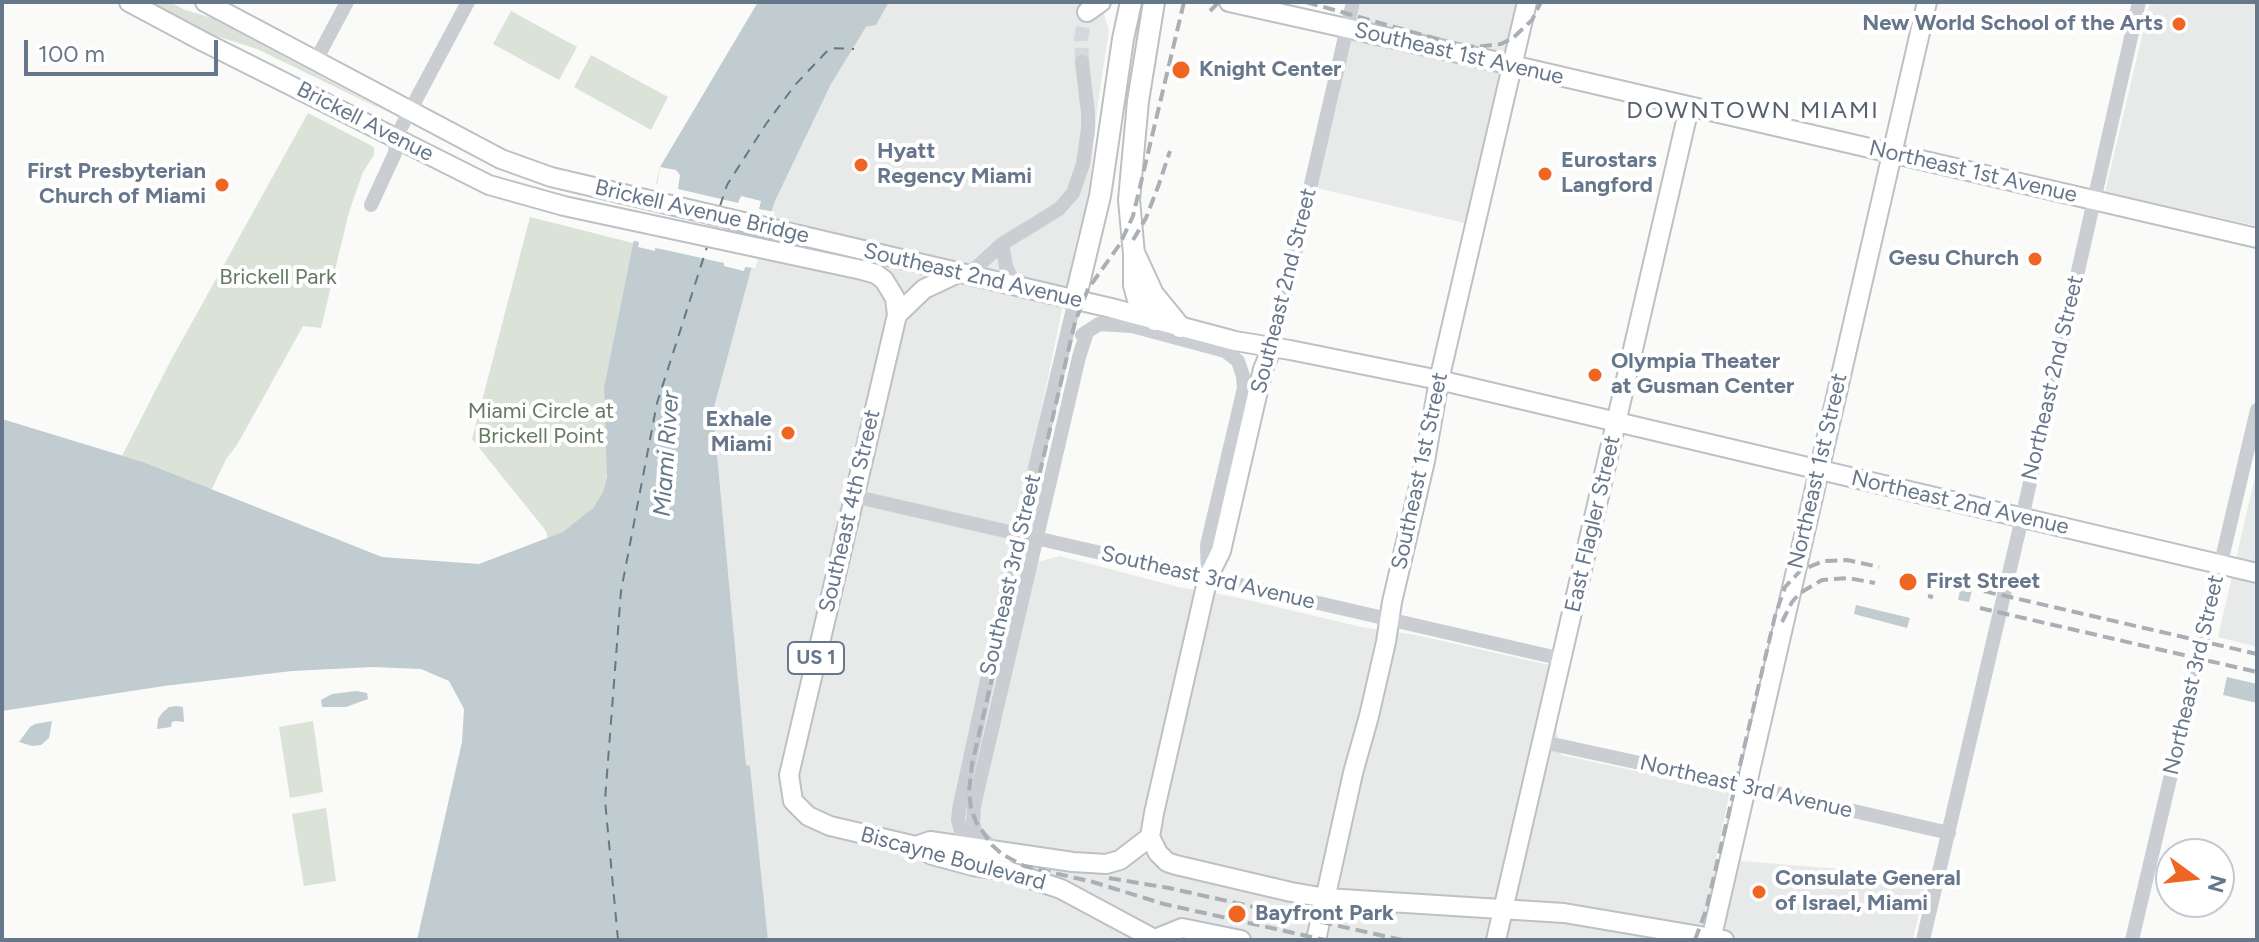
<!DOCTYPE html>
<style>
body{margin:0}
#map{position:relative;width:2259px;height:942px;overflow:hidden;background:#fafaf8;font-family:Figtree,sans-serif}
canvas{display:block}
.frame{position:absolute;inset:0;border:4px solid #67778b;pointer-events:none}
.north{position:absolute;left:2155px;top:838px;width:80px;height:80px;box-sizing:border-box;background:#fff;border:2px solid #c2c9d1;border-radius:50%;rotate:105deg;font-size:22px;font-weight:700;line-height:32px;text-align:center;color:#67778b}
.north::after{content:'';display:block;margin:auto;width:28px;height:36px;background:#f06522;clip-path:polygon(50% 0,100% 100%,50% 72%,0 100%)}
.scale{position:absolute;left:24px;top:40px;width:194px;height:36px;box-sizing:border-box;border:4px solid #67778b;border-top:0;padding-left:10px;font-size:24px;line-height:28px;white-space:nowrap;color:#67778b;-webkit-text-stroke:6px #fff;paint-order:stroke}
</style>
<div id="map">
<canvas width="2259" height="942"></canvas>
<div class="frame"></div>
<div class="north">N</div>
<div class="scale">100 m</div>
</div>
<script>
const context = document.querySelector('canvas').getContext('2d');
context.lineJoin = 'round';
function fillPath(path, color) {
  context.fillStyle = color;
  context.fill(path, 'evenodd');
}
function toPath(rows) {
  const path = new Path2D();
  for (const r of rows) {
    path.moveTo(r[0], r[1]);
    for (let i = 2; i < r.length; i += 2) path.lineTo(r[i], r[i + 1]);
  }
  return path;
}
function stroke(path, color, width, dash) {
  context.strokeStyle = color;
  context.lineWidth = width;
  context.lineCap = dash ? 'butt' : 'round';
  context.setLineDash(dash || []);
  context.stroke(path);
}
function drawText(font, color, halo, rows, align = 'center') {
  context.font = font + ' Figtree,sans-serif';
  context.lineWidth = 8;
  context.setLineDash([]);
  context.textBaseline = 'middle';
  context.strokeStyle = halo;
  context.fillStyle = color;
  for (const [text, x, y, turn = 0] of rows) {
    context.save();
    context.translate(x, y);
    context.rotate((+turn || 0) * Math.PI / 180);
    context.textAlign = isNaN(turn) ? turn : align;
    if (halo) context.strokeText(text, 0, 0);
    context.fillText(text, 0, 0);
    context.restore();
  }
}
fillPath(toPath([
 [889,2,1105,2,1103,11,1109,30,1098,103,1087,208,1077,238,1011,555,1037,562,1060,556,1178,587,1235,597,1361,627,1416,635,1567,669,1555,721,1561,755,1730,791,1716,859,1927,876,1913,940,768,940,750,766,746,765,713,411,752,266,775,201,831,84,866,27,876,25],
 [1360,2,1517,2,1465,223,1317,188],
 [2150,2,2257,2,2257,226,2105,192],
 [2257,468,2257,647,2218,637]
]), '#e8e9e9');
fillPath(toPath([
 [151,2,170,2,185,10,212,18,387,112,257,49,210,34],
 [511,11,577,47,559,80,493,44],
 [591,55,668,97,651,130,574,87],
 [308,113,374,147,374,155,363,172,349,212,321,328,303,326,237,445,226,459,211,491,143,462,122,456,170,362],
 [530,217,633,243,604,387,608,468,603,492,593,508,579,520,563,532,548,539,546,531,472,439],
 [313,721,323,792,290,798,279,727],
 [326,808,336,881,304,886,292,814]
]), '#dbe2d8');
fillPath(toPath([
 [758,2,889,2,876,25,866,27,831,84,775,201,752,266,713,411,746,765,750,766,768,940,417,940,462,742,464,709,449,681,421,669,373,667,292,671,164,686,2,711,2,419,143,462,382,557,479,564,563,532,593,508,603,492,607,476,604,387,633,243,656,185,660,167],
 [1963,576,1975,579,1969,602,1958,600],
 [1856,605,1910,618,1907,628,1854,614],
 [2227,677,2257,684,2257,703,2223,695],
 [356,691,367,693,368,699,346,707,322,707,321,700,332,694],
 [176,706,183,707,184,722,176,721,172,722,171,727,157,729,158,719,162,713,169,707],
 [52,721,49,738,41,745,32,746,19,742,30,727,35,724]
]), '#c1ccd1');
fillPath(toPath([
 [660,167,676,170,680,175,678,189,738,203,741,196,761,201,759,209,775,212,755,268,745,267,744,271,724,266,724,263,661,249,655,248,655,251,638,247,639,242,630,240,653,184,657,184]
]), '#fafaf8');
stroke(toPath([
 [720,206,727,185,766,124,795,85,830,48,854,49],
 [618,940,605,800,621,591,657,403,707,247]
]), '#637985', 2, [10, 8]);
stroke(toPath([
 [1082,62,1081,39,1083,27]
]), '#d5d9dd', 14, [14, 7]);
const major = toPath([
 [129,2,202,41,489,185,564,206,862,270,876,274,884,280,895,298,897,315,789,775,793,801,808,816,830,826,916,846,932,855,973,866,1008,871,1061,889,1156,940],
 [205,2,501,159,551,177,1111,308,1235,341,1290,350,1439,380,2257,573],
 [1229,2,1512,65,2257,238],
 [1087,12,1101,2],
 [897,315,924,289,958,273],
 [1272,348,1263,369,1221,551,1208,577,1154,813,1150,837,1158,853,1167,862,1176,865,1291,892,1326,898,1564,913,1724,940],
 [916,846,930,841,1073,862,1106,864,1120,860,1150,837],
 [1155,939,1182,928,1241,940],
 [1316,940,1353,773,1369,716,1386,642,1392,602,1425,461,1439,380,1527,2],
 [1496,940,1689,108],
 [1711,940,1927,2]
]);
const highway = toPath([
 [1154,2,1138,101,1129,200,1134,254,1134,285,1138,300,1155,320],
 [1136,257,1153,294,1180,327],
 [1075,300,1100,196,1123,39,1131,2]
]);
stroke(major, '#bdc0c5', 22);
stroke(highway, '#bcbfc3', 24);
stroke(toPath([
 [315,62,347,2],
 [371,205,395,153,396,137,468,2],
 [1002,244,1006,267,1016,287],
 [968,275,1002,244,1059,209,1073,193,1083,164,1088,129,1088,113,1082,62],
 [1082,335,1099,324,1132,326,1225,351,1238,361,1243,376,1244,388,1207,545,1208,576],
 [1272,348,1279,323,1353,2],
 [853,496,1562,659],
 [1543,742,1746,786,1949,833],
 [973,847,961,831,958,820,959,809,1015,552,1075,300],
 [994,849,976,833,973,823,974,806,1079,357,1087,332],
 [1923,940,2022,518,2139,2],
 [2132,940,2257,410]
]), '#cacdd1', 14);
stroke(major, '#fff', 18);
stroke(highway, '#fff', 20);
stroke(toPath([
 [1184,2,1133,216,1120,244,1088,289,1075,322,972,764,969,792,971,808,976,822,992,845,1002,854,1024,866,1093,882,1164,904,1325,940],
 [1306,2,1451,43,1476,47,1501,44,1513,38,1532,20,1541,2],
 [1210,11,1219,2],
 [1133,240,1146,218,1159,184,1170,151],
 [1932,579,1937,580],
 [1984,591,2257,654],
 [1928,596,1933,597],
 [1980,608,2257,672],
 [1782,622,1792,602,1800,593,1822,580,1848,578,1875,583],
 [1109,878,1169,888,1402,940],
 [1695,940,1706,910,1775,616,1785,587,1801,570,1824,561,1847,560,1879,567]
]), '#aaafb6', 4, [12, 6]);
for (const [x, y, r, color] of [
 [2179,24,8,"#f06522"],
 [1181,70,10,"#f06522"],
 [861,165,8,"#f06522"],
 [1545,174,8,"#f06522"],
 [222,185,8,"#f06522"],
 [2035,259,8,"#f06522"],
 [1595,375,8,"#f06522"],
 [788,433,8,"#f06522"],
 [1908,582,10,"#f06522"],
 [1759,892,8,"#f06522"],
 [1237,914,10,"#f06522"]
]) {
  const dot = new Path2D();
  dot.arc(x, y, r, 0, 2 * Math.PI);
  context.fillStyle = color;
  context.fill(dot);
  stroke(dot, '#fff', 3);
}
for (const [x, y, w] of [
 [816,658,56]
]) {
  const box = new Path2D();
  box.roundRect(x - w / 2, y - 16, w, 32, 6);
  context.fillStyle = '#fff';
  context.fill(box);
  stroke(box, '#67778b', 2);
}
drawText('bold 20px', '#67778b', null, [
 ["US 1",816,658]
]);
drawText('bold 22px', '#67778b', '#fff', [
 ["New World School of the Arts",2163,24,"right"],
 ["Knight Center",1199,70],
 ["Hyatt",877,152],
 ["Regency Miami",877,177],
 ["Eurostars",1561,161],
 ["Langford",1561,186],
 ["First Presbyterian",206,172,"right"],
 ["Church of Miami",206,197,"right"],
 ["Gesu Church",2019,259,"right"],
 ["Olympia Theater",1611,362],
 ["at Gusman Center",1611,387],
 ["Exhale",772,420,"right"],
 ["Miami",772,445,"right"],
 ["First Street",1926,582],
 ["Consulate General",1775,879],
 ["of Israel, Miami",1775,904],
 ["Bayfront Park",1255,914]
], 'left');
drawText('22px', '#67778b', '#fff', [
 ["Southeast 1st Avenue",1459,54,13],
 ["Brickell Avenue",365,122,27],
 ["Northeast 1st Avenue",1973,172,13],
 ["Brickell Avenue Bridge",702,212,13],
 ["Southeast 2nd Avenue",973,276,13],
 ["Southeast 2nd Street",1284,291,-76],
 ["Northeast 2nd Street",2053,378,-77],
 ["Southeast 1st Street",1420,471,-78],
 ["Northeast 1st Street",1818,471,-77],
 ["Northeast 2nd Avenue",1960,503,13],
 ["Southeast 4th Street",850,511,-77],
 ["East Flagler Street",1593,524,-77],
 ["Southeast 3rd Street",1011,575,-77],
 ["Southeast 3rd Avenue",1208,578,13],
 ["Northeast 3rd Street",2194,675,-77],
 ["Northeast 3rd Avenue",1746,787,13],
 ["Biscayne Boulevard",953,859,15]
]);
drawText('22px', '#657b62', '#fff', [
 ["Brickell Park",278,278],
 ["Miami Circle at",541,412],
 ["Brickell Point",541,437]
]);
context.letterSpacing = '2px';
drawText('24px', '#55616f', '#fff', [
 ["DOWNTOWN MIAMI",1753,111]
]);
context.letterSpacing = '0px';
drawText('italic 24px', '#637985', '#fff', [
 ["Miami River",667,454,-86]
]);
</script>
